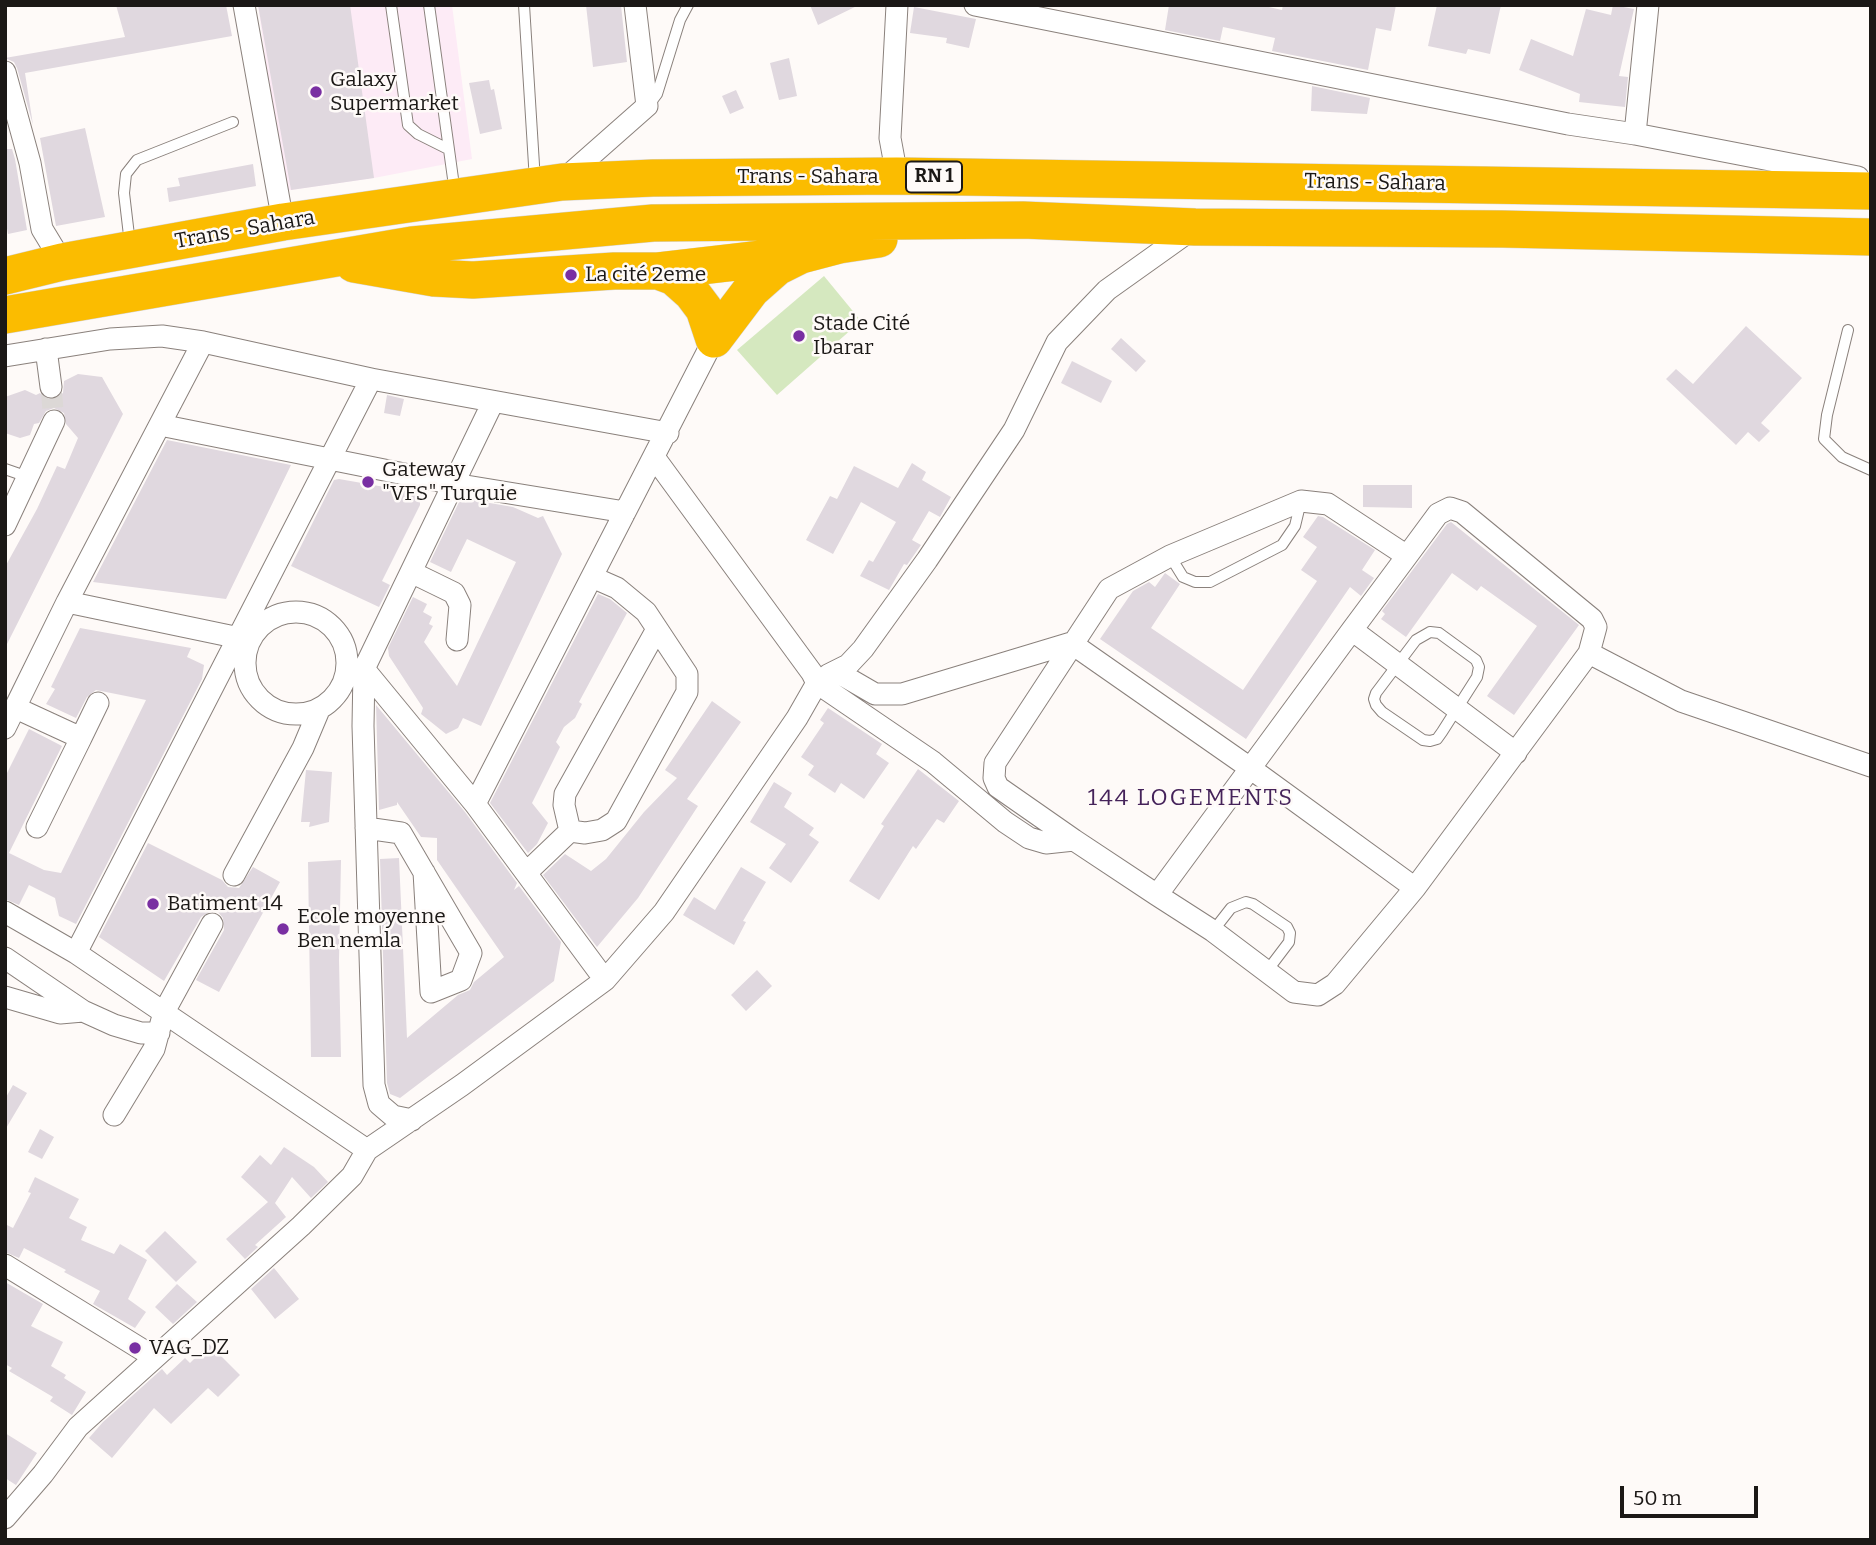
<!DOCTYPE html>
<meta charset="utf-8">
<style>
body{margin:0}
#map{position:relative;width:1876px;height:1545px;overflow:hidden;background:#fefaf8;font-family:Bitter,serif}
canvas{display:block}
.frame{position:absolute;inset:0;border:7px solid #1b1816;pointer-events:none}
.scale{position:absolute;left:1620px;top:1486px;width:138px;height:32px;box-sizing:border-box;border:4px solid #1b1816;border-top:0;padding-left:9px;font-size:21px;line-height:24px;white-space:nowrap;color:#1b1816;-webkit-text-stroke:5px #fefaf8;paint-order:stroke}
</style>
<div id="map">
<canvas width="1876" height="1545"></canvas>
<div class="frame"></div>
<div class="scale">50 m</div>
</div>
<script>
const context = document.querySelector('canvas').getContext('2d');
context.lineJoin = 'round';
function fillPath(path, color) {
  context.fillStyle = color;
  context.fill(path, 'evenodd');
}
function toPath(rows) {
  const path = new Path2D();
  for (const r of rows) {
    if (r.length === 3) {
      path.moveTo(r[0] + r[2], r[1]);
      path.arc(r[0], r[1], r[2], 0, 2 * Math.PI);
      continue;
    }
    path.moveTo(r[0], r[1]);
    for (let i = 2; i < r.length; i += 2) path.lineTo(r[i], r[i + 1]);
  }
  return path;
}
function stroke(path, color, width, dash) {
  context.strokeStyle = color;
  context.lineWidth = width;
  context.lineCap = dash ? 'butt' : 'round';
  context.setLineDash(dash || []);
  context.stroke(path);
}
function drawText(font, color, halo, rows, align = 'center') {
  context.font = font + ' Bitter,serif';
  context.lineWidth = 5;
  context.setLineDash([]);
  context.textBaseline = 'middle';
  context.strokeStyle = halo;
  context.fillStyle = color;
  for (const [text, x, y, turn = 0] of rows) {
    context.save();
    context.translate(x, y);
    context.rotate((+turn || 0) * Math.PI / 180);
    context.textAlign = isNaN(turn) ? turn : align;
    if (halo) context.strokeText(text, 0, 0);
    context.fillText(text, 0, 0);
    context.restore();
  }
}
fillPath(toPath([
 [258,5,452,5,472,159,374,178,284,191]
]), '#fdebf6');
fillPath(toPath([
 [824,276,861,321,777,395,737,350]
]), '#d5e8bf');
fillPath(toPath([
 [116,5,226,5,232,36,25,73,33,125,17,68,14,62,5,58,125,37],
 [258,5,350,5,374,178,291,190],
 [586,5,621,5,627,62,593,67],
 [810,5,859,5,818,25],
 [1169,5,1260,5,1282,10,1283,5,1396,5,1391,31,1376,28,1368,70,1272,51,1275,38,1223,27,1220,41,1165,30],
 [1437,5,1501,5,1490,54,1468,49,1466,54,1428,46],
 [1613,5,1634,9,1619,76,1628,77,1625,107,1579,102,1580,94,1519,70,1531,39,1573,56,1586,9,1611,15],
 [914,7,976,19,969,48,946,43,947,38,910,33],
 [789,58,797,96,779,100,770,63],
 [489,80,491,90,494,89,502,129,480,134,469,83],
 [1312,86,1370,98,1367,114,1311,111],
 [736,90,744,108,730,114,722,96],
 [85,128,105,217,56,226,40,138],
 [5,149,12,149,15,159,27,230,8,234,5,217],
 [253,164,256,186,169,202,167,188,180,186,178,178],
 [1746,326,1802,378,1761,423,1770,431,1759,442,1748,432,1736,445,1666,379,1676,369,1693,384],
 [1121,338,1146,361,1136,372,1111,349],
 [1072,361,1112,381,1101,403,1061,383],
 [78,374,102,377,123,414,5,648,5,567,37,509,57,466,65,469,78,438,66,424,64,413,54,408,46,411,39,423,34,424,30,435,20,438,5,433,5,397,25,390,36,395,40,393,45,399,53,400,63,393,64,381],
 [387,395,404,399,400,416,384,413],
 [167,440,291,465,226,599,93,582],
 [912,463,926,472,922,480,951,497,940,517,929,511,912,540,921,545,907,565,904,564,889,590,860,576,869,560,873,562,896,522,861,502,833,554,806,540,830,496,837,499,854,466,898,488],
 [339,479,413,492,418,494,420,499,420,505,382,581,390,585,379,607,291,566,334,480],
 [1363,485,1412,485,1412,508,1363,507],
 [461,498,513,507,538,518,543,516,562,554,481,726,463,718,458,728,446,734,421,714,423,708,389,656,388,648,413,597,427,604,423,612,432,617,429,624,433,626,424,642,457,686,516,562,467,539,451,572,430,562],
 [1318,516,1323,517,1375,550,1362,570,1374,578,1361,596,1350,587,1246,739,1100,639,1133,591,1149,582,1155,587,1165,573,1180,584,1151,628,1243,690,1317,581,1301,570,1317,547,1303,537],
 [1451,522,1579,625,1514,715,1487,696,1537,626,1481,586,1477,591,1452,573,1406,637,1381,619,1385,614,1382,611,1447,524],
 [598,594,610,599,627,613,579,702,582,704,575,718,564,727,556,742,560,747,532,803,548,823,537,844,528,853,490,803],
 [80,628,191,648,187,657,204,665,202,679,76,924,59,916,55,898,29,885,19,905,5,899,5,777,29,729,62,746,9,853,44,870,61,873,146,700,96,690,87,697,76,718,46,704,55,689,51,687],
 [712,701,741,722,687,799,698,806,638,898,597,947,543,875,565,854,591,871,606,859,644,812,677,778,665,770],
 [376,705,465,812,517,883,514,890,519,886,561,942,554,981,400,1098,390,1094,387,1083,380,859,399,858,407,1038,458,995,470,990,474,982,504,957,437,860,437,838,421,837,397,802,397,805,379,810],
 [828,708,882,744,876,754,889,763,864,799,841,783,835,793,808,775,814,766,801,757,824,723,820,720],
 [918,769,959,801,944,823,937,819,916,849,913,846,879,900,849,881,884,826,881,824],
 [306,770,332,772,329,822,309,827,310,822,301,822],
 [774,782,792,793,784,807,814,828,809,835,819,842,791,883,769,868,786,844,750,822],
 [148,843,222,880,228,887,239,888,253,867,280,882,219,992,196,980,224,930,223,918,218,912,211,911,201,917,164,981,99,937],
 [341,860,339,960,341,1057,311,1057,308,862],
 [741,867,766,882,743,921,746,922,734,945,683,915,694,897,715,910],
 [757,970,772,986,746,1011,731,995],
 [13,1085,27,1093,5,1130,5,1099],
 [40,1129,54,1137,42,1159,28,1152],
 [284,1147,314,1167,328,1182,311,1198,292,1177,275,1203,286,1217,255,1245,258,1247,245,1259,226,1239,268,1202,241,1177,260,1155,271,1165],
 [35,1177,79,1199,69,1218,87,1227,81,1240,114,1254,120,1244,147,1260,128,1299,146,1312,135,1328,93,1304,100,1291,64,1272,66,1270,24,1248,19,1258,5,1252,5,1224,13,1228,31,1193,28,1192],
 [165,1231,197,1262,176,1282,145,1251],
 [274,1268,299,1299,275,1319,251,1289],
 [5,1282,43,1304,31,1326,63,1342,51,1366,66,1375,64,1378,86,1392,72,1415,50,1401,53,1397,9,1371,12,1368,5,1364],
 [177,1284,197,1302,173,1324,155,1307],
 [209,1344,240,1375,218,1397,208,1388,171,1424,154,1408,112,1458,89,1438,103,1422,162,1369,167,1375,185,1358,190,1363],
 [5,1433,37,1453,16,1485,5,1478]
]), '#e0d8df');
stroke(toPath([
 [51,387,54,421]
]), '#dcd8d6', 21, [21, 10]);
const lane = toPath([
 [391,5,408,125,418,134,448,149],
 [429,5,455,193],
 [524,5,535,181],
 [648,106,657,94,680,20,688,5],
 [130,244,124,193,126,174,137,160,233,122],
 [1848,330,1827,415,1824,439,1842,457,1871,470],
 [5,469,28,477],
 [1170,556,1183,577,1195,582,1210,582,1282,545,1295,526,1301,501],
 [1430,632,1439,633,1476,660,1479,667,1477,677,1442,732,1437,739,1430,741,1423,740,1382,712,1376,705,1374,699,1376,693,1416,640,1430,632],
 [1213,931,1231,908,1246,902,1253,904,1287,927,1290,933,1289,942,1267,971]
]);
const street = toPath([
 [244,5,283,222],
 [897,5,890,138,897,176],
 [975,5,1568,124,1635,134,1858,177],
 [5,72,30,163,42,229,62,262],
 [1635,134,1648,5],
 [562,181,647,106,635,5],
 [203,342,67,602,249,640],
 [46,349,51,387],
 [5,356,110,339,162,336,203,342,371,379,668,433],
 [160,425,454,484,625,512],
 [5,525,54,421],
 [411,572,454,593,460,605,457,640],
 [296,663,51],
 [1352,630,1516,753],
 [1589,653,1681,701,1871,766],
 [347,669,364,669,475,804,605,980],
 [837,672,875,694,902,694,1071,643,1250,768,1415,888],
 [828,675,848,665,863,649,927,560,1014,430,1057,342,1107,290,1194,228],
 [817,683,933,762,1005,822,1029,838,1046,843,1074,840],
 [16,708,81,738,98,703],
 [5,728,67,602],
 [475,804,714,339],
 [37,827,81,738],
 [366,828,401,833,471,953,461,980,431,992,424,872],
 [570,831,564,805,565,794,657,629],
 [526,873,570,831,585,833,602,830,616,821,687,692,687,674,646,612,617,588,592,577],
 [234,875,303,748,319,710],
 [1157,895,1352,630,1407,556,1438,514,1450,508,1462,512,1592,619,1596,627,1589,653,1415,888,1335,984,1318,995,1294,992,1213,931,1157,895,1074,840,998,787,994,778,995,763,1109,589,1170,556,1301,501,1328,504,1407,556],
 [5,912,76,953,367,1150],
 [76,953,371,379],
 [5,958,83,1011,114,1025,141,1033,159,1033],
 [5,997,60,1013,83,1011],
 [114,1115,154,1049,164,1012,212,924],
 [412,1120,393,1116,379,1104,374,1085,363,726,364,669,493,402],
 [5,1265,154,1357],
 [5,1518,43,1474,78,1427,301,1226,352,1176,367,1150,462,1085,605,980,664,912,797,718,817,683,812,673,654,457]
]);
const highway = toPath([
 [354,264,434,278,473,280,614,271,658,271,674,277,692,293,704,309,714,339],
 [658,271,796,255],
 [5,276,62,262,283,222,562,182,653,178,897,176,1871,191],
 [5,315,412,245,653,223,1023,220,1195,227,1502,229,1871,237],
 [714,339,751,290,777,267,801,255,839,245,879,239]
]);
stroke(lane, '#8a817c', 12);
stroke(street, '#8a817c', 23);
stroke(highway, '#d6d5d5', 38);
stroke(lane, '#fff', 10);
stroke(street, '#fff', 21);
stroke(highway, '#fbbc00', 37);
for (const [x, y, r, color] of [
 [316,92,7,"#792fa2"],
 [571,275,7,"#792fa2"],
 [799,336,7,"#792fa2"],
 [368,482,7,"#792fa2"],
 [153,904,7,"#792fa2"],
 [283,929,7,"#792fa2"],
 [135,1348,7,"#792fa2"]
]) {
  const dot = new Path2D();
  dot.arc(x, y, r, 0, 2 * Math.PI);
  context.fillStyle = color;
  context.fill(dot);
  stroke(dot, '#fefaf8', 2.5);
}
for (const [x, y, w] of [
 [934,177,56]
]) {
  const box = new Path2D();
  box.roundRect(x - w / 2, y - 15.5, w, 31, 5);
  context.fillStyle = '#fefaf8';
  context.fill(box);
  stroke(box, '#1b1816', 2);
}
drawText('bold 19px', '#1b1816', null, [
 ["RN 1",934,177]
]);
drawText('21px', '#1b1816', '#fefaf8', [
 ["Galaxy",330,80],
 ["Supermarket",330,104],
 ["La cité 2eme",585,275],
 ["Stade Cité",813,324],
 ["Ibarar",813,348],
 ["Gateway",382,470],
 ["\"VFS\" Turquie",382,494],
 ["Batiment 14",167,904],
 ["Ecole moyenne",297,917],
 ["Ben nemla",297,941],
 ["VAG_DZ",149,1348]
], 'left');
drawText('21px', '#1b1816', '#fefaf8', [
 ["Trans - Sahara",808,177],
 ["Trans - Sahara",1375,183,1],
 ["Trans - Sahara",245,230,-10]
]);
context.letterSpacing = '2px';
drawText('23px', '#45235a', '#fefaf8', [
 ["144 LOGEMENTS",1191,799]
]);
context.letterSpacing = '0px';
</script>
